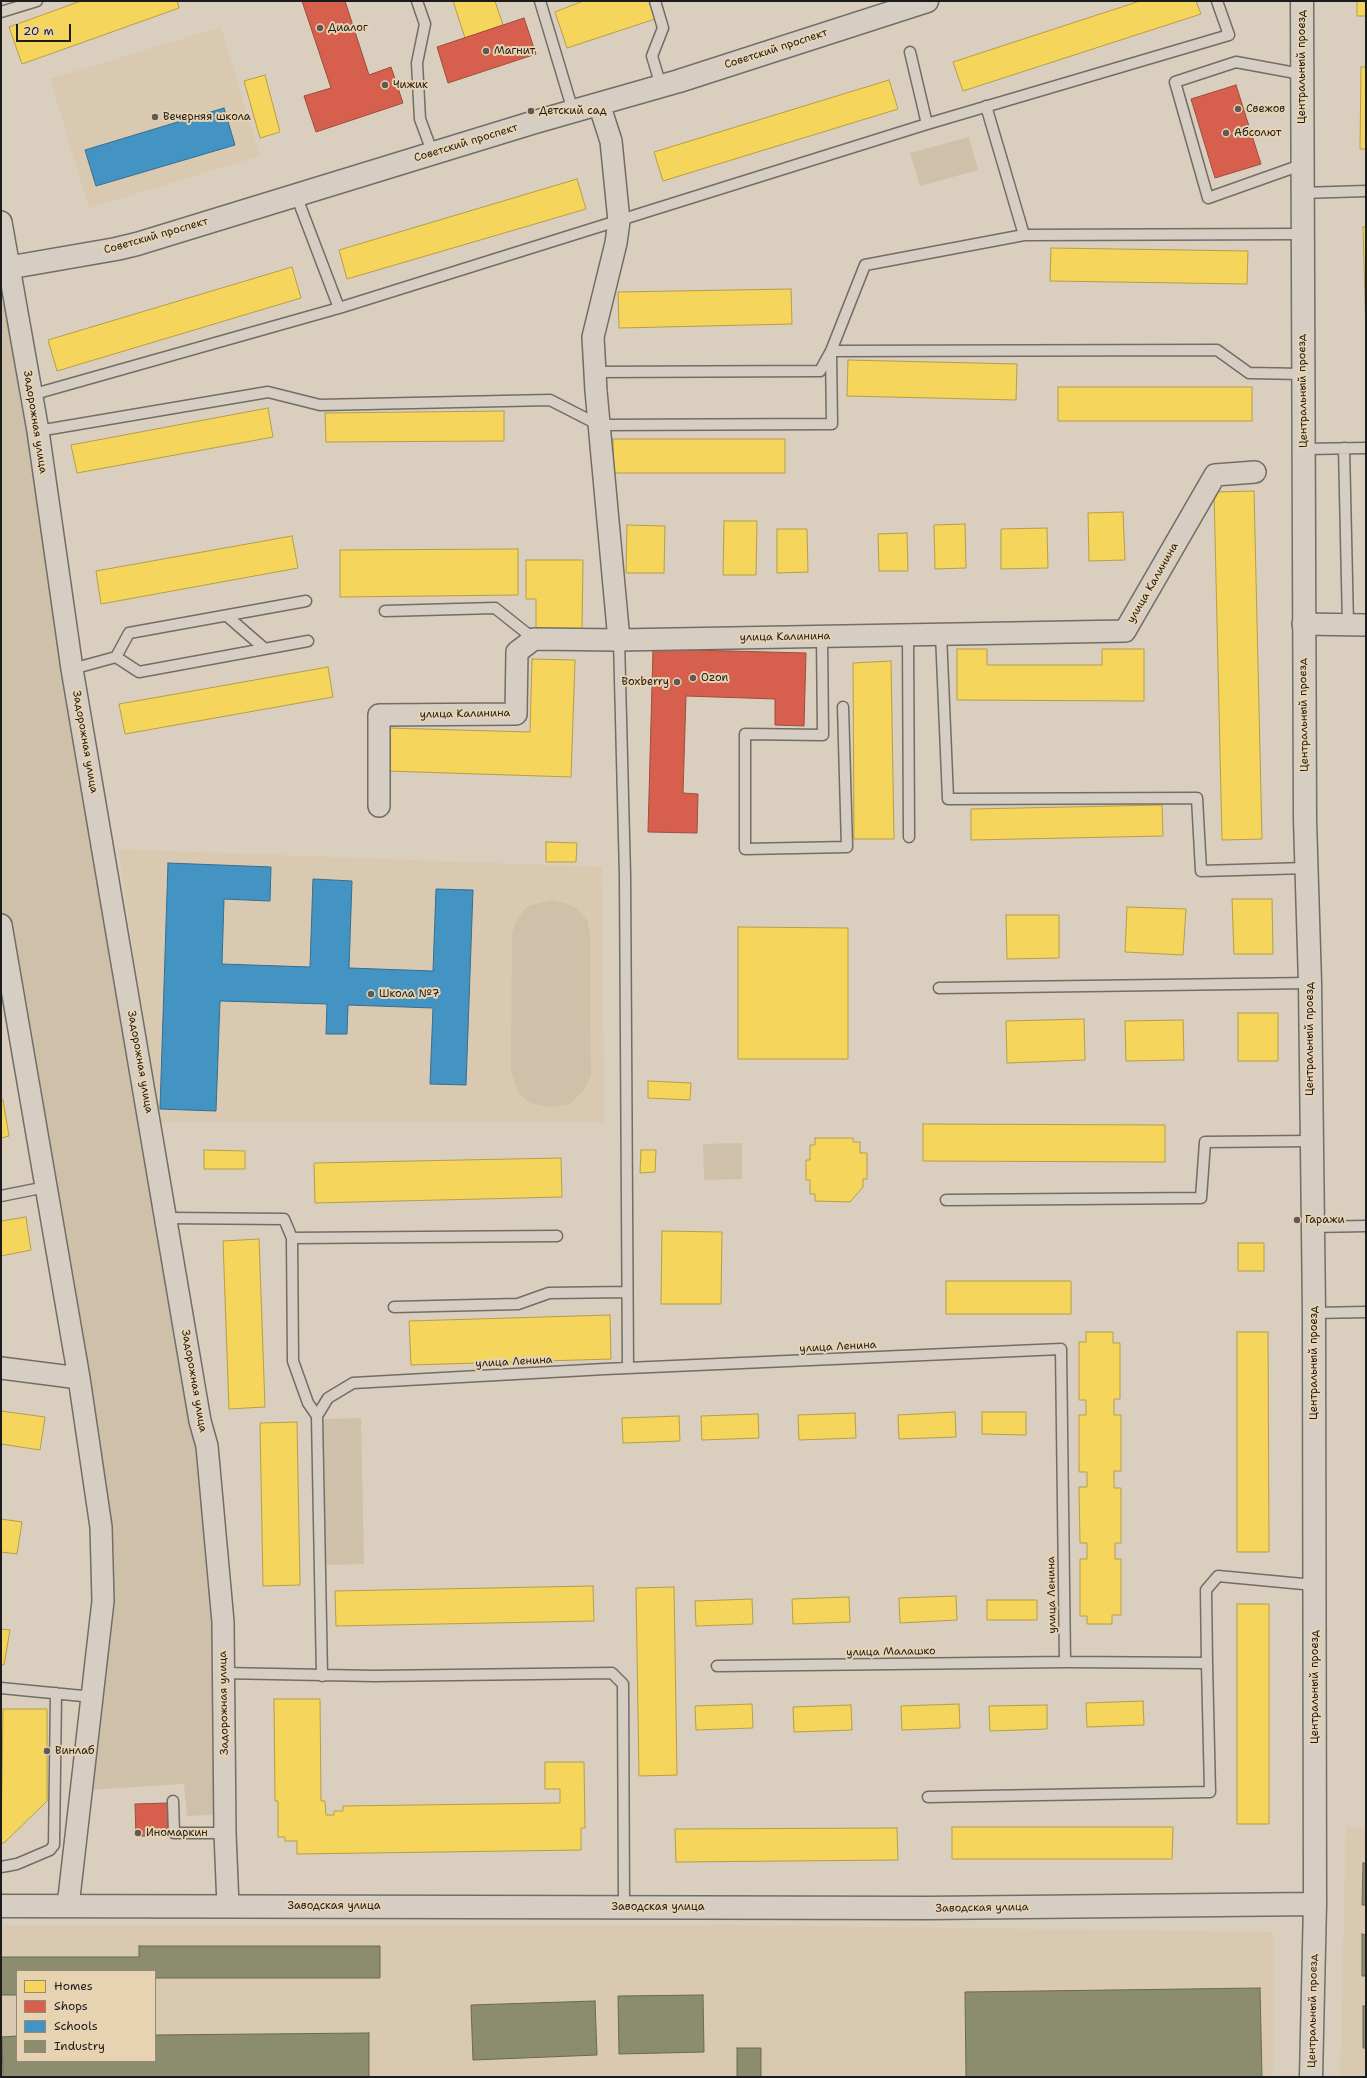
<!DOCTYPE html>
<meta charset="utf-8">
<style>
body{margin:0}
#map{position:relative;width:1367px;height:2078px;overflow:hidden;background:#dacfbe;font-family:"Shantell Sans",sans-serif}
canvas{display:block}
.frame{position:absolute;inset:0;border:2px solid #1c1c1c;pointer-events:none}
.legend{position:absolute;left:16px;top:1970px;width:140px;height:92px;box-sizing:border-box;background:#e7d2b1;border:1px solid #968975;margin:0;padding:5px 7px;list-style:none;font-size:12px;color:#1c1c1c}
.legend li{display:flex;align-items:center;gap:8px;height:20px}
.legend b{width:20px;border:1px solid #968975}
.scale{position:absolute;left:16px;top:24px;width:55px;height:18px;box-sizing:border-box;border:2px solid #1c1c1c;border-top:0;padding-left:5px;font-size:12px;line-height:14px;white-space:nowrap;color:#1c1c1c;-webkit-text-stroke:3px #e7d2b1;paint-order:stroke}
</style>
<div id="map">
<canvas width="1367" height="2078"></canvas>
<div class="frame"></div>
<ul class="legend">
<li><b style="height:11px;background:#f6d55c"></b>Homes</li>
<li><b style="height:11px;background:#d6604d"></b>Shops</li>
<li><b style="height:11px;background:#4393c3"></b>Schools</li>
<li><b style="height:11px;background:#8c8c6e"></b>Industry</li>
</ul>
<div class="scale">20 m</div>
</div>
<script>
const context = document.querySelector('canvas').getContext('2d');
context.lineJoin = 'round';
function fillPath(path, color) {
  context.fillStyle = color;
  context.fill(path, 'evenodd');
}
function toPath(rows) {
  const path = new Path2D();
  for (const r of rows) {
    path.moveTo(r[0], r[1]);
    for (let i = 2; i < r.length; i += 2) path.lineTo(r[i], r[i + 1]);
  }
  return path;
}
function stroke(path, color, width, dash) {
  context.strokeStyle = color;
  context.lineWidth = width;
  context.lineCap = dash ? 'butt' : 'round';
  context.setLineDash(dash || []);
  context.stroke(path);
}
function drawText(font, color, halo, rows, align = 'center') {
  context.font = font + ' "Shantell Sans",sans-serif';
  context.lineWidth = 4;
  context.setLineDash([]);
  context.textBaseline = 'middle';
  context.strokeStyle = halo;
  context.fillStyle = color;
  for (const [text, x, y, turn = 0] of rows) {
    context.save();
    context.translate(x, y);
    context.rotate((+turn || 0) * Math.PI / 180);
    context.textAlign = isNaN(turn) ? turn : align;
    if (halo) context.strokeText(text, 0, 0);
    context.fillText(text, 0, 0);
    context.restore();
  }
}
fillPath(toPath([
 [221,27,260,156,89,208,50,79],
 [118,849,602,867,604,1122,158,1122],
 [1346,1827,1366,1828,1366,2077,1340,2077],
 [1,1925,726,1925,1273,1932,1273,2077,1,2077],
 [17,1971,155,1971,155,2061,17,2061]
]), '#d8c9b0');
fillPath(toPath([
 [969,137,978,170,920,186,910,153],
 [7,302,200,1421,225,1814,187,1816,184,1784,88,1790,102,1707,103,1601,1,925,1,303],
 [552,900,565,903,577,909,587,920,590,935,591,1076,583,1091,570,1104,551,1107,530,1103,519,1093,511,1072,512,933,517,919,528,906],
 [742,1143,742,1179,704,1180,703,1144],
 [361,1418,364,1564,326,1565,324,1419]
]), '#cfc0aa');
const homes = toPath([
 [81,1,177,1,179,8,22,64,9,27,81,1],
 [453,1,495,1,503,25,465,38,453,1],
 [583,1,649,1,655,19,567,48,555,12,583,1],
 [1140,1,1196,1,1201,14,963,91,953,62,1140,1],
 [1357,1,1366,1,1366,16,1357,16,1357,1],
 [1361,67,1366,67,1366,149,1360,149,1361,67],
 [265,75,280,132,260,138,244,81,265,75],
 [889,80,898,109,663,181,654,152,889,80],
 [577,179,586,209,347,279,339,250,577,179],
 [1363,227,1366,227,1366,335,1363,227],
 [1051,248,1248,251,1247,284,1050,281,1051,248],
 [292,267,301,298,57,371,48,340,292,267],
 [791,289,792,324,619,328,618,292,791,289],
 [848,360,1017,364,1016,400,847,396,848,360],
 [1058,387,1252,387,1252,421,1058,421,1058,387],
 [268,408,273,437,77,473,71,445,268,408],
 [504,411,504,441,326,442,325,413,504,411],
 [613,439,785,439,785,473,613,473,613,439],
 [1254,491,1262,839,1222,840,1214,492,1254,491],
 [1123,512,1125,560,1089,561,1088,513,1123,512],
 [724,521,757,521,756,575,723,575,724,521],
 [965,524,966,568,935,569,934,525,965,524],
 [627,525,665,526,664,573,626,573,627,525],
 [1047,528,1048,568,1001,569,1001,529,1047,528],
 [777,529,807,529,808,572,777,573,777,529],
 [907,533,908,571,879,571,878,534,907,533],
 [292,536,298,568,101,604,96,571,292,536],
 [518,549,518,595,340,597,340,550,518,549],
 [526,560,583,560,582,629,536,629,536,599,526,599,526,560],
 [957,649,987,649,987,665,1102,665,1102,649,1144,649,1144,701,957,700,957,649],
 [532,659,575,660,571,777,387,771,388,728,530,732,532,659],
 [891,661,894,839,854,839,853,663,891,661],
 [328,667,333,697,125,734,119,704,328,667],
 [1162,805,1163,836,971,840,971,809,1162,805],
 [546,842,577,843,576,862,546,862,546,842],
 [1232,899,1272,899,1273,954,1234,954,1232,899],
 [1127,907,1186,909,1183,955,1125,952,1127,907],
 [1006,915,1059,915,1059,958,1007,959,1006,915],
 [738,927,848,928,848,1059,738,1059,738,927],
 [1238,1013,1278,1013,1278,1061,1238,1061,1238,1013],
 [1084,1019,1085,1060,1007,1063,1006,1021,1084,1019],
 [1183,1020,1184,1060,1126,1061,1125,1021,1183,1020],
 [648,1081,691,1083,690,1100,648,1098,648,1081],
 [1,1100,3,1100,9,1136,1,1138,1,1100],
 [923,1124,1165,1125,1165,1162,923,1161,923,1124],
 [815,1138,853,1138,853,1142,860,1142,860,1153,867,1153,867,1179,863,1179,863,1187,850,1202,815,1201,815,1194,810,1194,810,1180,806,1180,806,1160,810,1160,810,1145,815,1145,815,1138],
 [204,1150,245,1151,245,1169,204,1169,204,1150],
 [641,1150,656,1150,655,1172,640,1173,641,1150],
 [561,1158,562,1197,315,1203,314,1163,561,1158],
 [26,1217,31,1250,1,1256,1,1221,26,1217],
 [662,1231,722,1232,721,1304,661,1304,662,1231],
 [259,1239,265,1407,229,1409,223,1241,259,1239],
 [1238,1243,1264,1243,1264,1271,1238,1271,1238,1243],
 [946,1281,1071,1281,1071,1314,946,1314,946,1281],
 [610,1315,611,1359,411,1365,409,1321,610,1315],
 [1086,1332,1113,1332,1113,1343,1120,1343,1120,1399,1114,1399,1114,1415,1121,1415,1121,1471,1114,1471,1114,1488,1121,1488,1121,1543,1115,1543,1115,1559,1121,1559,1121,1615,1112,1615,1112,1624,1087,1624,1087,1616,1080,1616,1080,1559,1087,1559,1087,1543,1080,1543,1079,1487,1087,1487,1087,1472,1079,1472,1079,1415,1086,1415,1086,1400,1079,1400,1079,1342,1086,1342,1086,1332],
 [1237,1332,1268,1332,1269,1552,1237,1552,1237,1332],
 [1,1411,45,1417,40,1450,1,1444,1,1411],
 [955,1412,956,1437,899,1439,898,1415,955,1412],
 [982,1412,1026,1412,1026,1435,982,1434,982,1412],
 [855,1413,856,1438,799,1440,798,1415,855,1413],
 [758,1414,759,1438,702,1440,701,1416,758,1414],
 [679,1416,680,1441,623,1443,622,1418,679,1416],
 [297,1422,300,1585,263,1586,260,1423,297,1422],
 [1,1519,22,1522,17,1554,1,1552,1,1519],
 [593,1586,594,1621,336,1626,335,1591,593,1586],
 [674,1587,677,1775,639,1776,636,1588,674,1587],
 [956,1596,957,1620,900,1623,899,1598,956,1596],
 [849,1597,850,1622,793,1624,792,1599,849,1597],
 [752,1599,753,1624,696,1626,695,1601,752,1599],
 [987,1600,1037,1600,1037,1620,987,1620,987,1600],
 [1237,1604,1269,1604,1269,1824,1237,1824,1237,1604],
 [1,1629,10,1630,4,1665,1,1664,1,1629],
 [274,1699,320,1699,321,1801,325,1801,326,1815,334,1815,334,1811,343,1811,343,1806,560,1803,560,1789,545,1789,545,1762,584,1762,585,1828,581,1828,581,1850,297,1854,297,1841,285,1841,285,1837,278,1837,278,1801,275,1801,274,1699],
 [1143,1701,1144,1725,1087,1727,1086,1703,1143,1701],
 [752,1704,753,1728,696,1730,695,1706,752,1704],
 [959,1704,960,1728,902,1730,901,1706,959,1704],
 [851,1705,852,1730,794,1732,793,1707,851,1705],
 [1047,1705,1047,1729,990,1731,989,1706,1047,1705],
 [3,1709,47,1709,47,1801,4,1843,1,1843,3,1709],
 [952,1827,1173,1827,1172,1859,952,1859,952,1827],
 [897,1828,898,1860,676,1862,675,1829,897,1828]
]);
fillPath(homes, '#f6d55c');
stroke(homes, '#b59e49', 1);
const shops = toPath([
 [302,1,345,1,369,75,391,67,403,103,316,132,304,96,331,88,302,1],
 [524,18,536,54,448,83,437,47,524,18],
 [1236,85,1261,164,1215,178,1191,99,1236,85],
 [653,649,806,653,804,726,775,725,775,699,686,696,683,793,698,794,697,833,648,832,653,649],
 [168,1803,168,1836,136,1836,135,1804,168,1803]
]);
fillPath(shops, '#d6604d');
stroke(shops, '#9e4c3e', 1);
const schools = toPath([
 [224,108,235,145,96,186,85,150,224,108],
 [168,863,271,867,270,901,224,899,222,964,310,967,313,879,352,881,349,968,433,971,436,889,473,890,466,1085,430,1084,433,1008,348,1005,347,1034,326,1034,327,1004,220,1001,216,1111,160,1109,168,863]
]);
fillPath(schools, '#4393c3');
stroke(schools, '#376f91', 1);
const industry = toPath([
 [1363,1863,1366,1863,1366,1905,1362,1905,1363,1863],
 [1362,1934,1366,1935,1366,1976,1362,1976,1362,1934],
 [139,1946,380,1946,380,1978,155,1978,155,1971,17,1971,17,1995,1,1995,1,1957,139,1957,139,1946],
 [1260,1988,1262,2077,966,2077,965,1992,1260,1988],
 [703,1995,704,2052,619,2054,618,1996,703,1995],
 [595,2001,597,2055,473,2060,471,2005,595,2001],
 [1363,2006,1366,2006,1366,2048,1363,2048,1363,2006],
 [369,2033,369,2077,3,2077,2,2037,17,2036,17,2061,155,2061,155,2035,369,2033],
 [737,2048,761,2048,761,2077,737,2077,737,2048]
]);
fillPath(industry, '#8c8c6e');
stroke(industry, '#6a6a55', 1);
const lane = toPath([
 [417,1,425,24,417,63,420,119,433,154],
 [540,1,573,111],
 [655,1,663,28,652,56,661,86],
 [1,12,37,1],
 [910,52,927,124],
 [986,106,1024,235],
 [1301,165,1208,198,1175,82,1236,62,1301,74],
 [1301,193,1366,191],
 [296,195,339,308],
 [595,372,820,371,831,351,865,265,1024,235,1301,234],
 [31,395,339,308,927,124,1229,35,1217,1],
 [38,431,268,392,320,405,550,400,599,425,832,424,831,351,1217,350,1249,373,1302,374],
 [1344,448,1348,625],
 [1304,449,1366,448],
 [385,611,495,608,534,639],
 [227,616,265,649],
 [941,634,948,799,1197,798,1201,871,1307,868],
 [908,635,909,837],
 [822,636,823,735,745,734,745,849,847,847,843,707],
 [619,640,625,876,628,1368],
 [116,657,139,672,308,641],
 [72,669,116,657,129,633,306,601],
 [939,988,1310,983],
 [1,1196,46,1187],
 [946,1200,1201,1198,1205,1142,1311,1141],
 [167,1218,284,1219,292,1238,557,1236],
 [1312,1227,1366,1226],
 [292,1238,293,1361,308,1403,317,1416,322,1676],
 [394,1307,518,1304,549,1293,627,1292],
 [1314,1313,1366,1312],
 [317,1416,328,1398,353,1383,605,1369,1061,1349,1065,1662],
 [717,1666,1065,1662,1207,1663,1206,1590,1218,1576,1314,1585],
 [223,1673,374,1676,612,1673,623,1684,624,1907],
 [1,1688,93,1697],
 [928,1797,1210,1792,1207,1663],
 [173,1801,174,1833,225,1833],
 [1,1867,17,1864,50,1850,54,1845,56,1693]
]);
const street = toPath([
 [599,104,611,141,619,221,616,243,593,337,596,391,619,640],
 [1,222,38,431,72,669,200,1421,207,1446,223,1622,225,1833,228,1906],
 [1303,624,1366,625],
 [379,806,379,715,516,714,517,652,534,639,619,640,1125,631,1215,475,1255,472],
 [1,925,79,1378,101,1527,103,1601,68,1906],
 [1,1368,79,1378]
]);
const secondary = toPath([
 [1302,1,1305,820,1310,983,1314,1313,1315,1904,1311,2077],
 [1,269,116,249,137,244,535,122,679,81,927,1],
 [1,1906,928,1908,1315,1904]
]);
stroke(lane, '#726d65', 13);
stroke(street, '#726d65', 24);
stroke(secondary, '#726d65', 25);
stroke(lane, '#d6cec2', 10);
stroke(street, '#d6cec2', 21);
stroke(secondary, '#d6cec2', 22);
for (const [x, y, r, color] of [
 [320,28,4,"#5e5b55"],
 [486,51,4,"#5e5b55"],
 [385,85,4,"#5e5b55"],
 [1238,109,4,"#5e5b55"],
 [531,111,4,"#5e5b55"],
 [155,117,4,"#5e5b55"],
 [1226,133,4,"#5e5b55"],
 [693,678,4,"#5e5b55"],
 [677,682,4,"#5e5b55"],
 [371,994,4,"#5e5b55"],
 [1297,1220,4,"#5e5b55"],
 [47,1751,4,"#5e5b55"],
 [138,1833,4,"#5e5b55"]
]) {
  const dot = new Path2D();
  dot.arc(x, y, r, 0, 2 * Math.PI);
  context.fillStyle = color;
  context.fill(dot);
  stroke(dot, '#e7d2b1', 1.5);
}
drawText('11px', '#1c1c1c', '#e7d2b1', [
 ["Диалог",328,28],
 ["Магнит",494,51],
 ["Чижик",393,85],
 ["Свежов",1246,109],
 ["Детский сад",539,111],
 ["Вечерняя школа",163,117],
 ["Абсолют",1234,133],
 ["Ozon",701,678],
 ["Boxberry",669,682,"right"],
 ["Школа №7",379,994],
 ["Гаражи",1305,1220],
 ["Винлаб",55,1751],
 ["Иномаркин",146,1833]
], 'left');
drawText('11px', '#1c1c1c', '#e7d2b1', [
 ["Советский проспект",776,49,-18],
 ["Центральный проезд",1302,67,-90],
 ["Советский проспект",466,143,-17],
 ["Советский проспект",156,236,-16],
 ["Центральный проезд",1303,391,-91],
 ["Задорожная улица",35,422,81],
 ["улица Калинина",1153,583,-60],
 ["улица Калинина",785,637,-1],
 ["улица Калинина",465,714,-1],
 ["Центральный проезд",1304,715,-91],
 ["Задорожная улица",85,742,80],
 ["Центральный проезд",1310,1039,-90],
 ["Задорожная улица",140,1062,80],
 ["улица Ленина",838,1347,-3],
 ["улица Ленина",514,1362,-3],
 ["Центральный проезд",1314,1363,-90],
 ["Задорожная улица",194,1381,80],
 ["улица Ленина",1052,1595,-91],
 ["улица Малашко",891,1652,-1],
 ["Центральный проезд",1315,1687,-90],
 ["Задорожная улица",224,1703,-91],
 ["Заводская улица",334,1906],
 ["Заводская улица",658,1907],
 ["Заводская улица",982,1908,-1],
 ["Центральный проезд",1313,2011,-89]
]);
</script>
